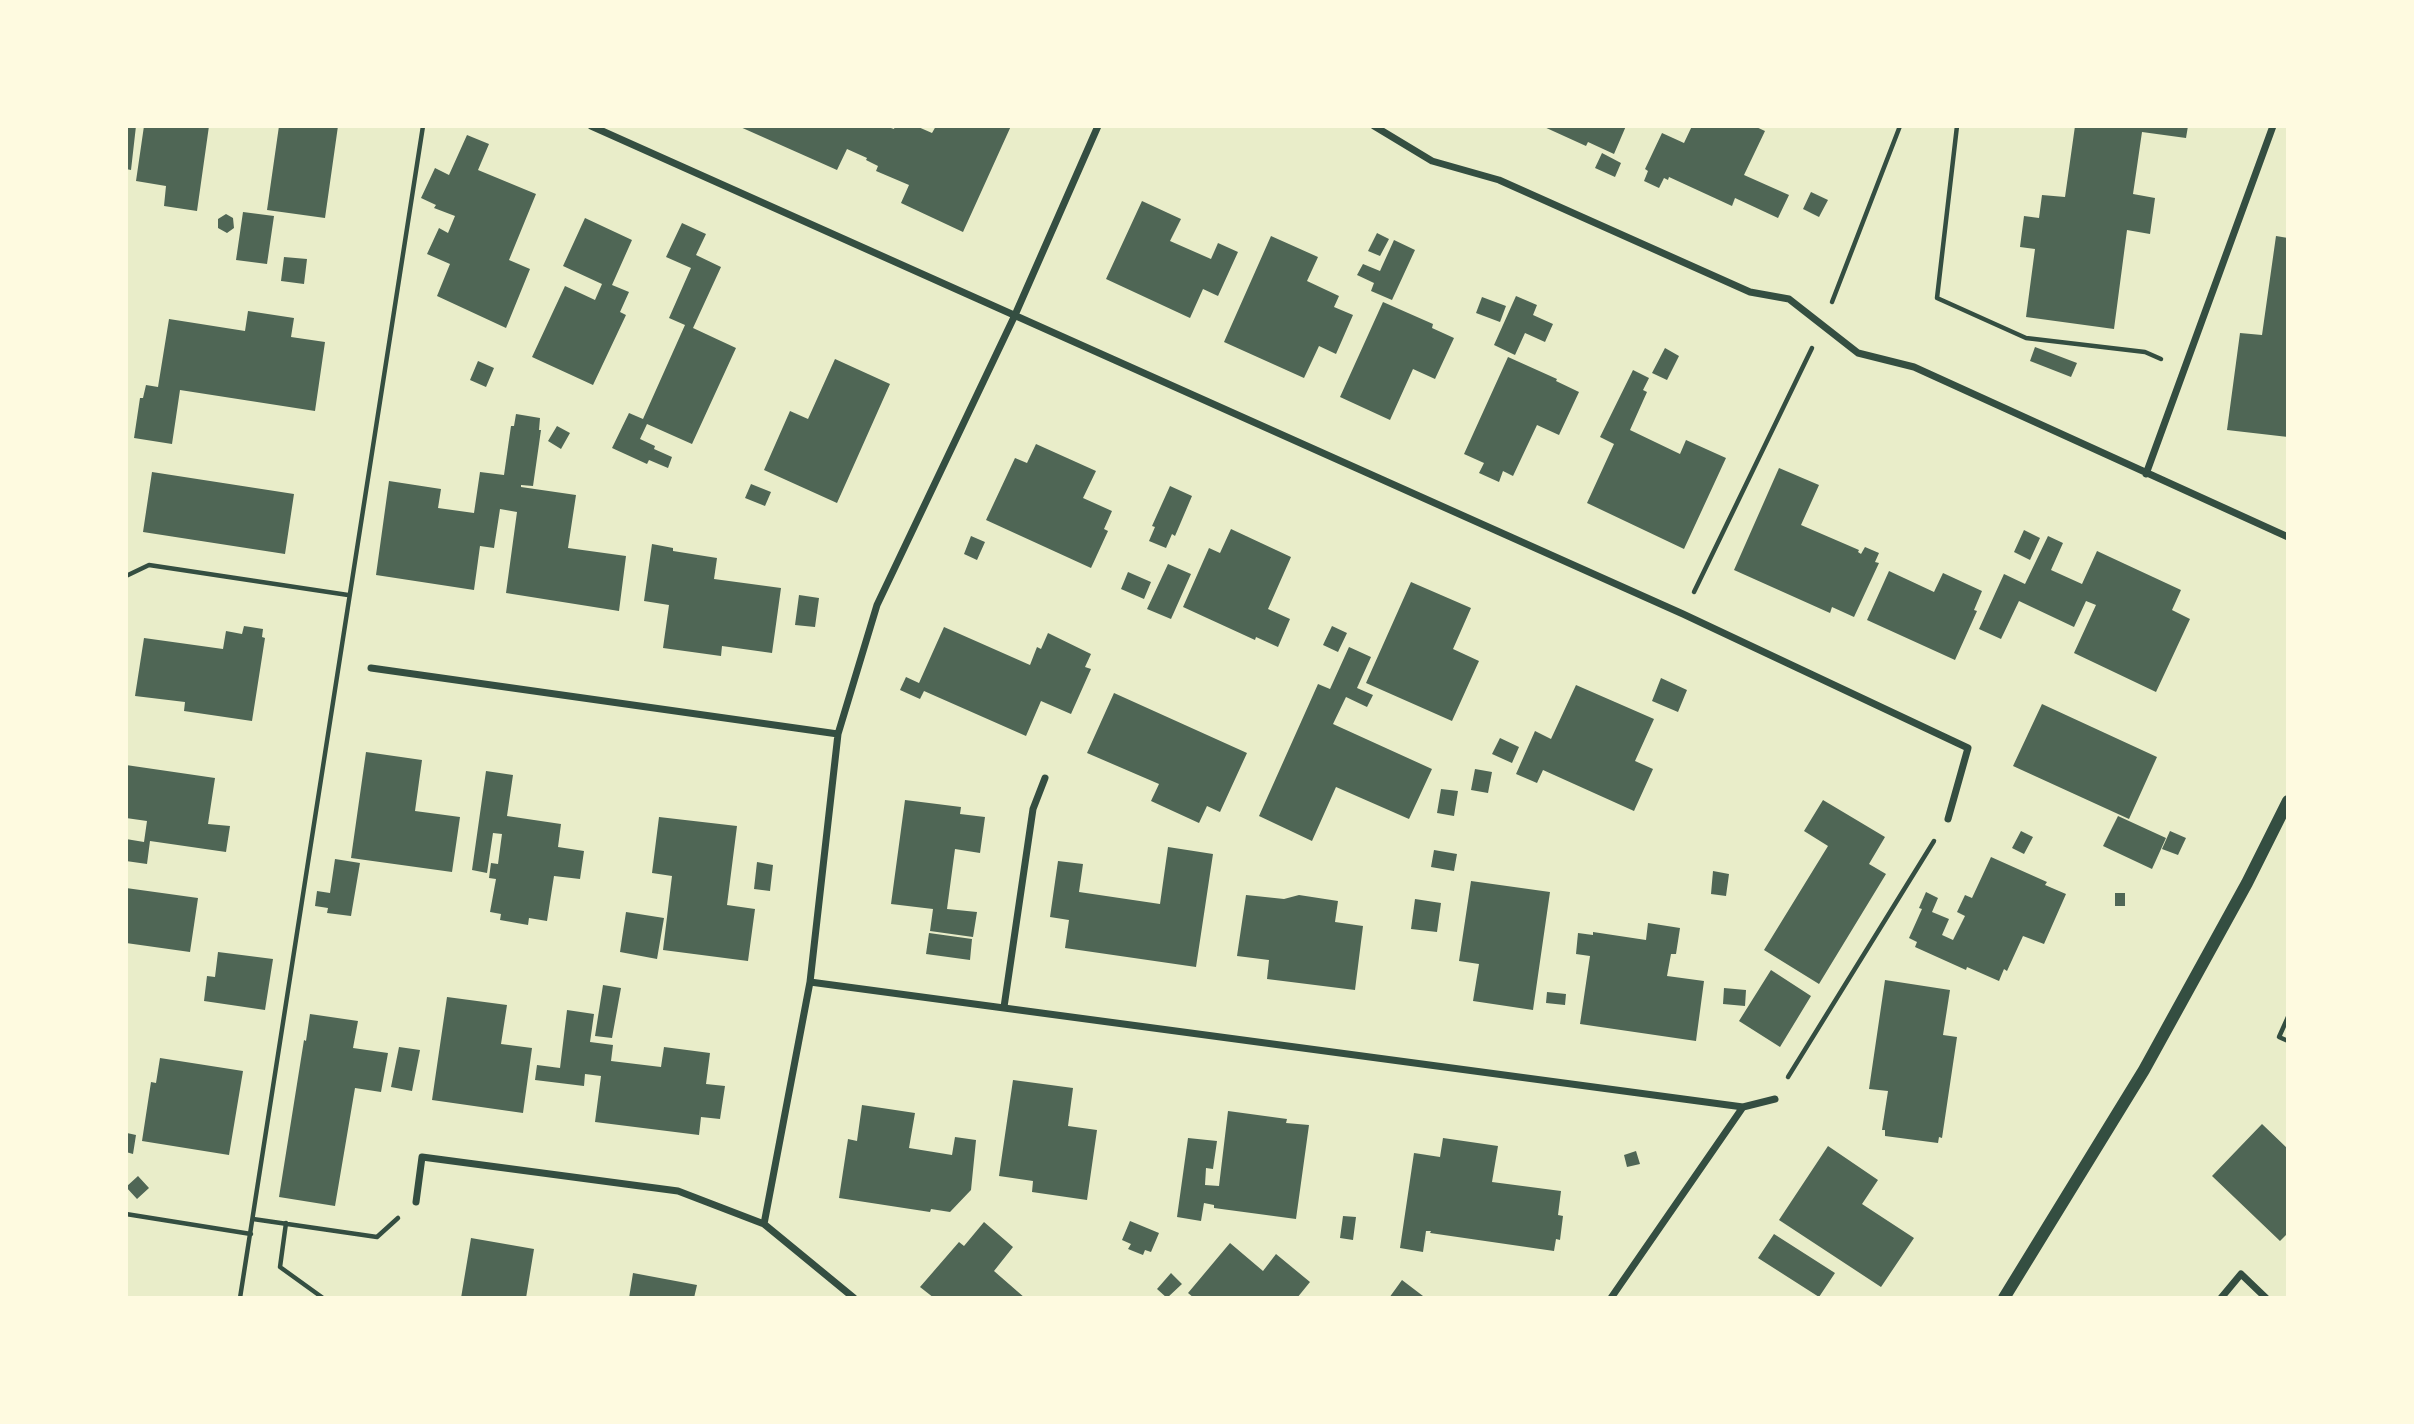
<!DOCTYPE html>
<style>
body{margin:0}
#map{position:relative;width:2414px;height:1424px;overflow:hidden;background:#e9edc9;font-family:"Roboto Condensed",sans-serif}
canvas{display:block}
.frame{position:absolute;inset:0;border:128px solid #fefae0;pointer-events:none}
</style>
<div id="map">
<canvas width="2414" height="1424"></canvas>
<div class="frame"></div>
</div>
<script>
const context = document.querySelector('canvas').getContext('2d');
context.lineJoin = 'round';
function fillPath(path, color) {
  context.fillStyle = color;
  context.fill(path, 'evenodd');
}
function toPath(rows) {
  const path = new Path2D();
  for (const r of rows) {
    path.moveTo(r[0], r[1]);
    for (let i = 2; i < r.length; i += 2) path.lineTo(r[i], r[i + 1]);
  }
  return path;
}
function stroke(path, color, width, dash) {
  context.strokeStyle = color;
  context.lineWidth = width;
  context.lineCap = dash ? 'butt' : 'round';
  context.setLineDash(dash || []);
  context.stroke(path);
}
fillPath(toPath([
 [126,126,136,126,131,170,126,169],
 [144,126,209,126,197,211,164,206,166,186,136,181],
 [279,126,338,126,325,218,267,210],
 [738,126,892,126,891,128,894,129,895,126,916,126,932,133,936,126,1011,126,963,232,901,203,909,185,876,171,878,166,866,160,867,158,847,149,837,170],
 [1542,126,1626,126,1614,154,1588,142,1586,146],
 [1692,126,1754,126,1765,131,1744,175,1789,195,1778,218,1735,198,1732,206,1669,177,1668,180,1664,178,1659,188,1644,181,1648,171,1645,169,1662,133,1684,143],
 [2075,126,2188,126,2186,138,2142,132,2133,194,2155,198,2150,234,2127,230,2114,329,2026,317,2035,249,2020,247,2024,216,2039,218,2042,195,2065,197],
 [467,135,489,144,478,170,536,194,509,260,530,269,506,328,437,296,450,264,427,254,439,228,448,233,455,216,434,208,436,205,421,198,435,168,449,175],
 [1602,153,1621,163,1615,177,1595,168],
 [1811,192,1828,200,1819,217,1803,209],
 [1142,201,1181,219,1170,241,1211,259,1218,243,1238,252,1218,296,1203,289,1190,318,1106,279],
 [243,212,274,216,267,264,236,260],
 [226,214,233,218,234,228,227,233,218,228,218,219],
 [585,218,632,240,612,285,629,292,620,312,626,315,593,385,532,357,565,286,595,300,602,284,563,266],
 [682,223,706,234,696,255,721,267,693,328,736,348,692,444,647,424,640,439,655,446,654,449,672,457,668,468,649,460,647,464,612,448,629,413,643,419,685,325,669,318,691,268,666,257],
 [1377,233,1389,239,1380,256,1368,251],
 [1271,236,1318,257,1307,281,1339,296,1334,307,1353,315,1336,354,1319,346,1304,378,1224,342],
 [2276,236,2288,238,2288,437,2227,430,2240,333,2262,335],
 [1394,240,1415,250,1392,300,1371,291,1374,283,1357,275,1363,264,1380,271],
 [284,257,307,259,304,284,281,281],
 [1516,296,1537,305,1533,315,1553,324,1545,342,1525,333,1515,355,1494,345],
 [1482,297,1506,306,1500,322,1476,313],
 [1383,302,1433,324,1432,328,1454,338,1435,379,1413,369,1390,420,1340,397],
 [248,311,294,318,291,337,325,342,315,411,180,390,172,444,134,438,140,398,143,398,146,385,158,387,169,319,245,331],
 [2035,347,2077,363,2071,377,2030,361],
 [1665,348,1679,356,1667,380,1652,373],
 [1508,357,1557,379,1556,381,1579,392,1559,435,1537,425,1513,476,1503,471,1499,482,1479,473,1484,463,1464,454],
 [835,359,890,384,837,503,764,470,790,411,808,419],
 [478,361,494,368,486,387,470,380],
 [1633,370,1649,378,1643,390,1647,392,1630,430,1680,454,1686,440,1726,458,1684,549,1587,503,1614,444,1600,437],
 [516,414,540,418,539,430,541,430,533,486,521,485,521,487,576,495,568,548,626,556,619,611,506,593,517,512,500,509,494,548,480,546,474,590,376,575,389,481,441,489,438,508,474,513,480,472,504,475,511,426,514,426],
 [557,426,570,433,561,449,548,441],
 [1036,444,1096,471,1083,498,1112,511,1104,529,1108,531,1091,568,986,520,1015,458,1027,463],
 [1779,468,1819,485,1801,525,1859,550,1858,552,1861,554,1865,547,1879,553,1875,562,1879,563,1854,617,1832,607,1830,613,1734,570],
 [152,472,294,494,285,554,143,532],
 [751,484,771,492,765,506,745,498],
 [1170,486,1192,496,1175,536,1172,534,1166,548,1149,541,1155,527,1152,526],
 [1231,529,1291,557,1268,609,1290,619,1278,647,1256,637,1255,640,1183,607,1209,548,1220,553],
 [2024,530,2040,538,2030,560,2014,552],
 [971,536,985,542,977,560,964,554],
 [2048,536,2063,543,2051,570,2082,584,2097,551,2181,590,2172,610,2190,619,2156,692,2074,653,2096,605,2086,601,2074,627,2019,601,2001,639,1979,629,2004,574,2025,584],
 [652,544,673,548,673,551,717,558,714,579,781,588,772,653,722,646,721,656,663,648,669,605,644,601],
 [1168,564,1191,574,1171,619,1147,609],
 [1889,571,1934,592,1943,573,1982,591,1974,610,1977,611,1955,660,1867,620],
 [1128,572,1151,582,1144,599,1121,589],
 [1411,582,1471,608,1453,649,1479,661,1452,721,1366,683],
 [799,595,819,598,815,627,795,625],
 [244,626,263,629,262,637,265,638,252,721,184,711,185,702,135,696,144,638,223,649,226,631,242,634],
 [1332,626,1347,633,1338,652,1323,645],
 [944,627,1030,665,1037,647,1041,649,1048,633,1091,654,1085,667,1091,669,1071,714,1041,701,1026,736,924,691,920,699,900,690,906,677,919,683],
 [1349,647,1371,657,1357,688,1373,695,1367,707,1346,697,1333,724,1432,769,1409,819,1336,787,1312,841,1259,816,1318,684,1330,689],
 [1661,678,1687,690,1678,712,1652,701],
 [1576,685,1654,719,1635,761,1653,769,1634,811,1543,770,1537,783,1516,774,1535,731,1551,739],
 [1114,693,1247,753,1220,812,1207,806,1199,823,1151,801,1159,784,1087,753],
 [2042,704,2157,757,2129,819,2013,766],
 [1500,738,1519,747,1512,763,1492,754],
 [366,752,422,760,415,811,460,817,452,872,351,858],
 [126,765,215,778,208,824,230,826,226,852,150,841,147,864,126,861,126,839,144,842,147,821,126,818],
 [1475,769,1492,772,1488,793,1471,790],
 [486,771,513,775,507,816,561,824,558,847,584,851,580,879,554,876,547,921,529,918,528,925,500,920,501,914,490,912,496,879,489,878,491,863,498,864,502,834,493,833,487,873,472,870],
 [1441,789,1458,791,1454,816,1437,813],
 [905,800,961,807,960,814,985,817,980,853,955,849,947,909,977,912,973,937,930,931,933,909,891,904],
 [1823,800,1885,837,1869,864,1886,874,1819,984,1764,950,1828,846,1804,831],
 [2118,816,2166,838,2152,869,2103,846],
 [659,817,737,826,727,905,755,909,748,961,663,950,672,876,652,873],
 [2021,831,2033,837,2024,854,2012,848],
 [2170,831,2186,838,2178,855,2162,849],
 [1168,847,1213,854,1196,967,1065,948,1069,920,1050,917,1058,861,1083,864,1079,892,1160,904],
 [1434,850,1457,854,1454,871,1431,867],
 [1991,857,2047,882,2045,885,2066,894,2044,944,2023,936,2007,971,2004,969,1999,981,1967,967,1966,970,1915,947,1917,942,1909,938,1922,909,1919,908,1926,892,1938,898,1932,912,1949,919,1942,935,1953,940,1965,916,1957,912,1965,895,1972,898],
 [335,859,360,863,351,916,327,913,328,908,315,906,317,891,330,893],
 [757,862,773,865,770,891,754,889],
 [1713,871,1729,874,1726,896,1711,894],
 [1471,881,1550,892,1533,1010,1473,1001,1479,964,1459,961],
 [126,888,198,898,190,952,126,943],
 [2115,893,2125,893,2125,906,2115,906],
 [1246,895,1284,899,1299,895,1338,901,1335,922,1363,926,1355,990,1267,979,1269,960,1237,956],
 [1415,899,1441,903,1437,932,1411,929],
 [626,912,664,918,657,959,620,952],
 [1648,923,1680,928,1676,954,1671,954,1667,976,1704,981,1696,1041,1580,1024,1590,956,1576,954,1578,933,1593,935,1593,932,1646,940],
 [929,933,972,939,970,960,926,954],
 [218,952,273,959,265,1010,204,1001,207,976,215,977],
 [1771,970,1811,996,1780,1047,1739,1021],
 [1885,980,1950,990,1943,1035,1957,1037,1942,1138,1939,1137,1938,1143,1885,1136,1885,1130,1882,1130,1888,1091,1869,1089],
 [603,985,621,988,612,1038,595,1036],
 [1724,988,1746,990,1745,1006,1723,1004],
 [1547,992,1566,994,1565,1005,1546,1003],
 [447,997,507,1005,501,1044,532,1048,523,1113,432,1100],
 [567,1010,594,1014,590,1042,613,1045,611,1061,661,1067,664,1047,710,1053,706,1084,725,1086,720,1119,701,1117,699,1135,595,1122,601,1076,585,1074,584,1086,535,1080,537,1065,560,1068],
 [310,1014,358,1021,353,1048,388,1053,381,1092,355,1088,335,1206,279,1197,304,1040,306,1041],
 [399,1047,420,1050,412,1091,391,1087],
 [160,1058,243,1071,229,1155,142,1141,151,1082,156,1083],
 [1013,1080,1073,1088,1068,1126,1097,1130,1087,1200,1032,1192,1033,1181,999,1176],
 [862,1105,915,1113,909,1148,952,1155,955,1137,976,1140,971,1190,950,1212,931,1209,930,1212,839,1198,848,1139,857,1141],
 [1228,1111,1287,1119,1286,1123,1309,1125,1296,1219,1214,1208,1214,1205,1204,1203,1201,1221,1177,1217,1188,1138,1217,1141,1213,1169,1206,1168,1205,1185,1219,1186],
 [2262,1124,2288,1149,2288,1233,2280,1241,2212,1176],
 [127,1133,136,1135,133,1154,126,1152],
 [1443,1138,1498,1146,1492,1182,1561,1191,1558,1215,1563,1216,1560,1240,1556,1239,1554,1251,1430,1233,1431,1231,1426,1231,1423,1252,1400,1248,1414,1153,1440,1157],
 [1828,1146,1878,1180,1862,1204,1914,1238,1881,1287,1779,1220],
 [1636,1151,1640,1164,1627,1167,1624,1155],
 [138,1176,149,1188,137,1199,126,1187],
 [1343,1216,1356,1217,1353,1240,1340,1238],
 [1130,1221,1159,1233,1151,1252,1145,1250,1143,1255,1128,1249,1131,1244,1122,1240],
 [984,1222,1013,1247,994,1271,1025,1298,934,1298,920,1287,959,1242,964,1246],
 [1774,1234,1835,1273,1819,1297,1758,1258],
 [471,1238,534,1249,526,1298,461,1298],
 [1230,1243,1263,1271,1276,1254,1310,1282,1297,1298,1194,1298,1188,1293],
 [633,1273,697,1285,694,1298,629,1298],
 [1171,1273,1182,1284,1167,1298,1157,1289],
 [1402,1280,1423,1296,1422,1298,1389,1298]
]), '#4f6655');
stroke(toPath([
 [1957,126,1937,298,2026,338,2145,352,2161,359],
 [1832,302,1900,126],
 [126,576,149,565,348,595],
 [1694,592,1812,348],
 [2288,1017,2279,1037,2288,1041],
 [1788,1077,1934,841],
 [126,1214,251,1234],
 [253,1219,377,1237,398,1218],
 [286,1223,280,1267,323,1298],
 [240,1298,423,126]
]), '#344e41', 4.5);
stroke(toPath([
 [591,126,1683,614,1968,748,1948,819],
 [1374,126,1432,161,1499,180,1750,292,1789,299,1858,353,1914,367,2288,537],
 [2146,474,2273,126],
 [371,668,838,734],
 [810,982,1743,1107,1611,1298],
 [1004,1007,1033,809,1045,778],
 [1743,1107,1775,1099],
 [416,1202,422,1157,678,1191,764,1224,854,1298],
 [764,1224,810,982,838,734,877,605,1015,315,1098,126],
 [2221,1298,2241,1274,2266,1298]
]), '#344e41', 7);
stroke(toPath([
 [2004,1298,2144,1070,2247,883,2288,801]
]), '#344e41', 12);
</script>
